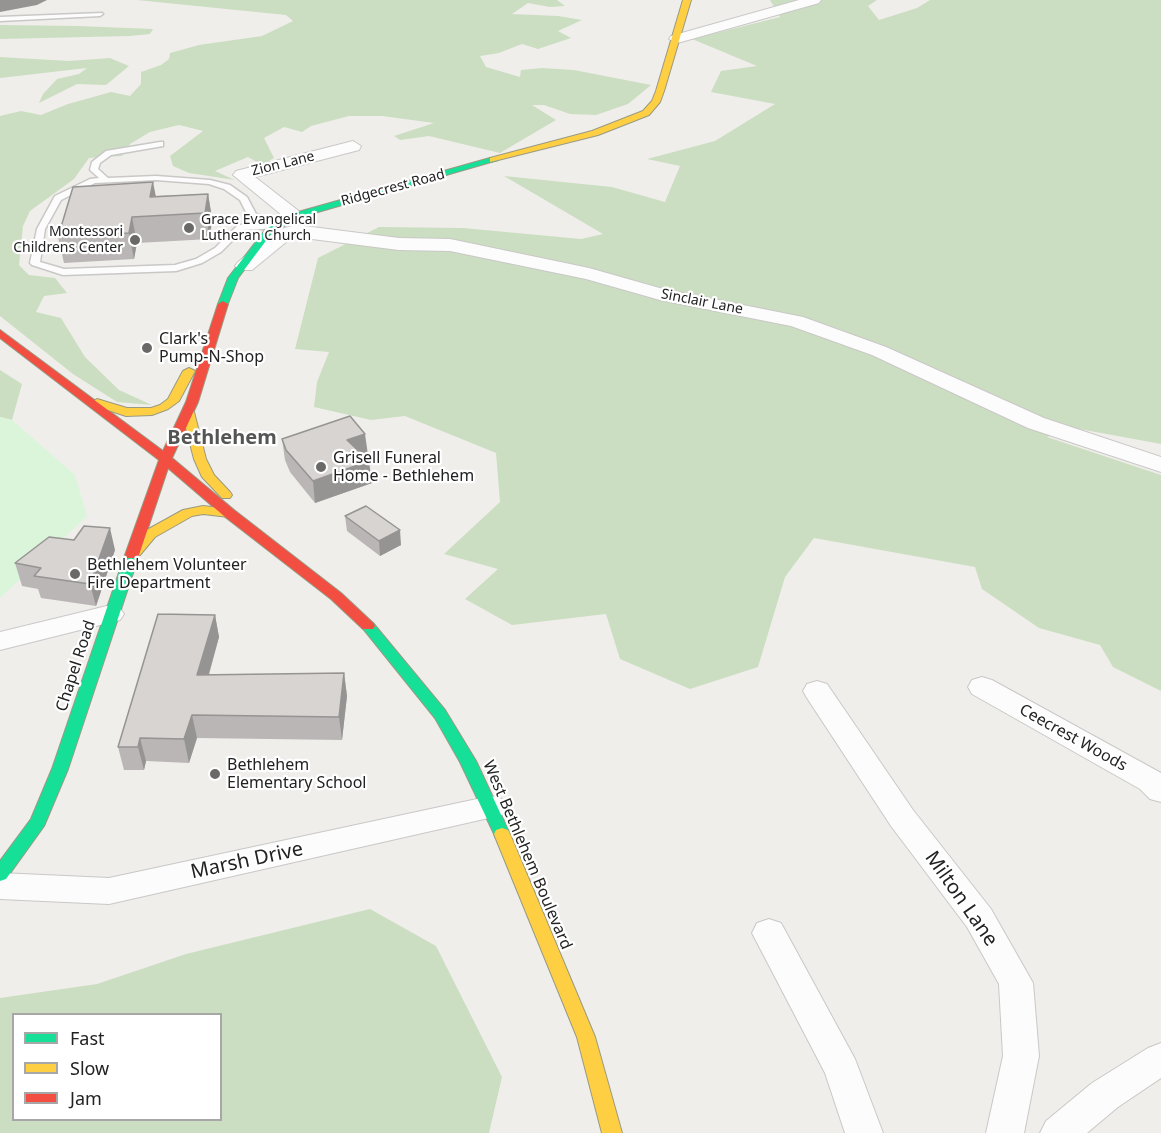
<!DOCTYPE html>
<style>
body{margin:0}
#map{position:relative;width:1161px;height:1133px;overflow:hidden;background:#f0eeeb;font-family:"Noto Sans",sans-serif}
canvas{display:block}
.legend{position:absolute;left:12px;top:1013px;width:210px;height:108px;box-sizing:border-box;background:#fff;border:2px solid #a7a7a7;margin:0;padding:8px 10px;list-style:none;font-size:18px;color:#222}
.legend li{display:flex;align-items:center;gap:12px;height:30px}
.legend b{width:30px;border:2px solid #a7a7a7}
</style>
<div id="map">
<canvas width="1161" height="1133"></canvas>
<ul class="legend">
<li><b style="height:8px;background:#16e098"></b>Fast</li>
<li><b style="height:8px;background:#ffcf43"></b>Slow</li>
<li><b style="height:8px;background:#f24e42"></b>Jam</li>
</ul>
</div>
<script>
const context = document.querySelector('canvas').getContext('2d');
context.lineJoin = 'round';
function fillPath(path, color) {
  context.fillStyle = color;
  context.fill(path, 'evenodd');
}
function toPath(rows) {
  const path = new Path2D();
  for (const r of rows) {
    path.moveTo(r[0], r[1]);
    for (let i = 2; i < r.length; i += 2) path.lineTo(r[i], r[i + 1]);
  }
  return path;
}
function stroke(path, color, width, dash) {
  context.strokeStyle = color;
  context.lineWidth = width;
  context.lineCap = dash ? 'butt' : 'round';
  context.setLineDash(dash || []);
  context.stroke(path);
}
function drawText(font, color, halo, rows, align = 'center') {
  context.font = font + ' "Noto Sans",sans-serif';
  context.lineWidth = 4.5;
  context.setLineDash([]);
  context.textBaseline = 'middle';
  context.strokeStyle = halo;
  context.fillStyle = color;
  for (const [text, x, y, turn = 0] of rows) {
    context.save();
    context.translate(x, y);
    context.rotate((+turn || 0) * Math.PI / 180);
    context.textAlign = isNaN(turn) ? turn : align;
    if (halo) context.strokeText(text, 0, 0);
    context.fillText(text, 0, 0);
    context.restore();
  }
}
fillPath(toPath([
 [137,0,557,0,565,6,550,7,528,3,512,14,558,16,582,20,558,31,571,38,538,49,522,44,499,53,480,56,486,67,520,77,521,70,542,68,574,70,651,85,628,104,596,115,570,114,544,105,532,105,556,120,500,153,429,136,400,140,394,136,434,123,382,116,349,116,311,126,302,132,284,127,264,138,274,158,262,165,248,157,215,171,235,180,189,173,173,166,170,156,203,131,179,125,150,132,130,144,122,156,89,158,74,179,30,211,23,226,19,265,29,275,55,278,67,293,44,296,36,312,61,318,85,357,119,390,152,405,117,402,73,374,0,316,0,116,21,111,41,115,68,104,111,92,130,96,141,84,141,72,161,65,169,59,170,53,199,45,262,36,293,21,286,15],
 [770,0,877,0,868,6,879,20,917,8,930,0,1161,0,1161,444,1074,428,1047,437,1161,475,1161,691,1113,667,1100,645,1039,628,982,589,975,567,814,538,785,577,758,667,690,689,620,659,606,614,512,625,465,599,498,569,444,554,500,502,496,453,405,416,371,420,314,407,317,382,329,352,295,349,318,258,379,227,463,228,581,239,603,234,504,176,612,187,665,202,680,166,647,159,715,141,775,104,711,92,721,71,757,66,692,39,780,17],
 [0,25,78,26,153,29,150,34,130,36,0,39],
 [0,57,69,61,110,58,129,66,106,85,77,84,39,103,43,94,57,79,79,74,87,68,0,78],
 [0,370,22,384,12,420,0,417],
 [370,909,436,946,502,1077,489,1133,0,1133,0,998,97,984,186,954],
 [14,1014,220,1014,220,1120,14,1120]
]), '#cbdec1');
fillPath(toPath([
 [0,417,12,420,75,475,87,516,0,598]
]), '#daf5da');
const lane = toPath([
 [102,13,103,14,100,16,0,21,0,17,102,13],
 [160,142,163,142,163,146,111,155,100,163,98,169,108,178,156,176,210,180,230,185,247,197,256,214,281,224,281,228,243,230,221,252,202,263,176,271,63,275,32,265,30,263,37,229,55,196,90,179,99,178,90,170,92,162,106,151,160,142],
 [156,180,209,184,224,189,240,200,249,218,264,224,238,225,215,248,196,259,175,265,64,269,40,262,45,229,61,200,95,183,156,180]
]);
const street = toPath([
 [799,0,821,0,819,3,681,42,676,43,669,39,671,36,799,0],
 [353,141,361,146,359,150,255,177,300,212,303,216,300,220,288,220,233,175,236,171,353,141],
 [296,225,399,238,450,239,589,268,663,289,803,317,886,347,1044,418,1161,457,1161,472,1028,428,872,355,791,326,660,300,586,279,450,251,399,250,296,237,291,238,252,270,238,270,235,266,238,262,277,230,296,225],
 [111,605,120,608,124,614,120,620,0,650,0,632,111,605],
 [982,677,992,680,1161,773,1161,802,1150,799,1140,789,972,694,968,687,972,680,982,677],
 [817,681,827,684,913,810,991,909,1033,983,1039,1056,1024,1133,986,1133,1003,1056,999,984,967,927,891,826,807,698,803,691,807,684,817,681],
 [491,796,502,799,506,807,502,815,109,904,0,899,0,873,109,878,491,796],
 [769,919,781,923,855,1059,883,1133,845,1133,825,1073,752,933,757,923,769,919],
 [1161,1043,1161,1078,1118,1107,1087,1133,1040,1133,1046,1121,1092,1083,1148,1048,1161,1043]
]);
const fast = toPath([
 [490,158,498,160,297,218,271,234,238,278,227,306,223,307,218,304,228,278,265,230,291,214,490,158],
 [132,551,139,555,68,769,44,826,6,879,0,881,0,861,31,819,52,769,125,555,132,551],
 [368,621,373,623,445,710,476,761,510,834,508,838,502,840,496,838,460,762,435,718,361,626,368,621]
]);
const slow = toPath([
 [683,0,691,0,664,91,660,102,649,115,598,135,490,162,490,158,592,131,643,111,652,101,656,91,683,0],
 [189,368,195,371,179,401,168,409,152,415,126,416,93,405,91,403,97,399,127,408,151,408,160,405,168,399,183,371,189,368],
 [188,408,194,412,206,459,214,475,230,492,232,495,230,498,222,498,202,477,194,459,182,412,188,408],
 [203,506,229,509,235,513,229,517,203,514,192,516,155,537,140,555,135,556,128,552,145,531,183,510,203,506],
 [502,828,508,830,510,834,595,1037,622,1133,602,1133,577,1037,494,834,496,830,502,828]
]);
const jam = toPath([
 [223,301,228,304,198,402,172,458,234,510,341,593,373,623,375,626,373,629,363,629,331,599,224,516,168,468,139,555,137,558,127,558,125,555,159,460,0,338,0,330,163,451,186,402,218,304,223,301]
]);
stroke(lane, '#c9c8c7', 3);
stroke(street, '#c9c8c7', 2);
stroke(fast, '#999a82', 2);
stroke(slow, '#999a82', 2);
stroke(jam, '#999a82', 2);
fillPath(lane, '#fdfcfc');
fillPath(street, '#fdfcfc');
fillPath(fast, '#16e098');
fillPath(slow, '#ffcf43');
fillPath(jam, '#f24e42');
fillPath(toPath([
 [208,194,212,218,210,239,137,243,134,259,64,263,58,237,156,196],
 [282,439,368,455,365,456,372,483,315,503,290,472,285,460],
 [345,516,401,545,380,556,347,531],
 [115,550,96,606,41,598,38,589,22,586,15,563],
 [215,615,219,637,209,675,344,673,347,696,342,740,197,738,189,763,146,761,144,770,124,770,118,747]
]), '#b9b6b5');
fillPath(toPath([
 [0,0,47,0,37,5,0,12],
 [153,182,158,207,150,197],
 [208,194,212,218,210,239,205,213],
 [132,217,137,243,134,259,129,233],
 [365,434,368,455,350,462,347,440],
 [369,461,372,483,315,503,313,481],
 [110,528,115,550,96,606,90,584],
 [400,530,401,545,380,556,379,541],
 [215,615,219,637,202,698,197,675],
 [344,673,347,696,342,740,339,717],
 [192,715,197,738,189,763,184,739],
 [140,738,146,761,144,770,138,747]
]), '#969493');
const building = toPath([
 [153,182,150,197,208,194,205,213,132,217,129,233,58,237,73,187,153,182],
 [350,416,365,434,347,440,369,461,313,481,286,450,282,439,350,416],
 [366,506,400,530,379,541,345,516,366,506],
 [84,526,110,528,90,584,34,576,41,568,15,563,49,537,74,540,84,526],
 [158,614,215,615,197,675,344,673,339,717,192,715,184,739,140,738,138,747,118,747,158,614]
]);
fillPath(building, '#d7d4d2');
stroke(building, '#969493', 1.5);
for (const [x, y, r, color] of [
 [189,228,6,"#6a6968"],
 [135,240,6,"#6a6968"],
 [147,348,6,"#6a6968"],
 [321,467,6,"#6a6968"],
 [75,574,6,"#6a6968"],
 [215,774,6,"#6a6968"]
]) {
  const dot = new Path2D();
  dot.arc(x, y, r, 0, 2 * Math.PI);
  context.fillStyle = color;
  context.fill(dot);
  stroke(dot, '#fff', 2);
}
drawText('14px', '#222', '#fff', [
 ["Zion Lane",283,164,-14],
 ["Ridgecrest Road",393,188,-15],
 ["Sinclair Lane",702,302,11]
]);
drawText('14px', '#222', '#fff', [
 ["Grace Evangelical",201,220],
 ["Lutheran Church",201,236],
 ["Montessori",123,232,"right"],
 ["Childrens Center",123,248,"right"]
], 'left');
drawText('16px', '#222', '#fff', [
 ["Clark's",159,339],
 ["Pump-N-Shop",159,357],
 ["Grisell Funeral",333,458],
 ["Home - Bethlehem",333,476],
 ["Bethlehem Volunteer",87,565],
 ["Fire Department",87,583],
 ["Bethlehem",227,765],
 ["Elementary School",227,783]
], 'left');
drawText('16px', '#222', '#fff', [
 ["Chapel Road",76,666,-72],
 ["Ceecrest Woods",1073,738,29],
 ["West Bethlehem Boulevard",527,855,67]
]);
drawText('bold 20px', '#555', '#fff', [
 ["Bethlehem",222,438]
]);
drawText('20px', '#222', '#fff', [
 ["Marsh Drive",247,861,-12],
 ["Milton Lane",961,899,55]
]);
</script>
